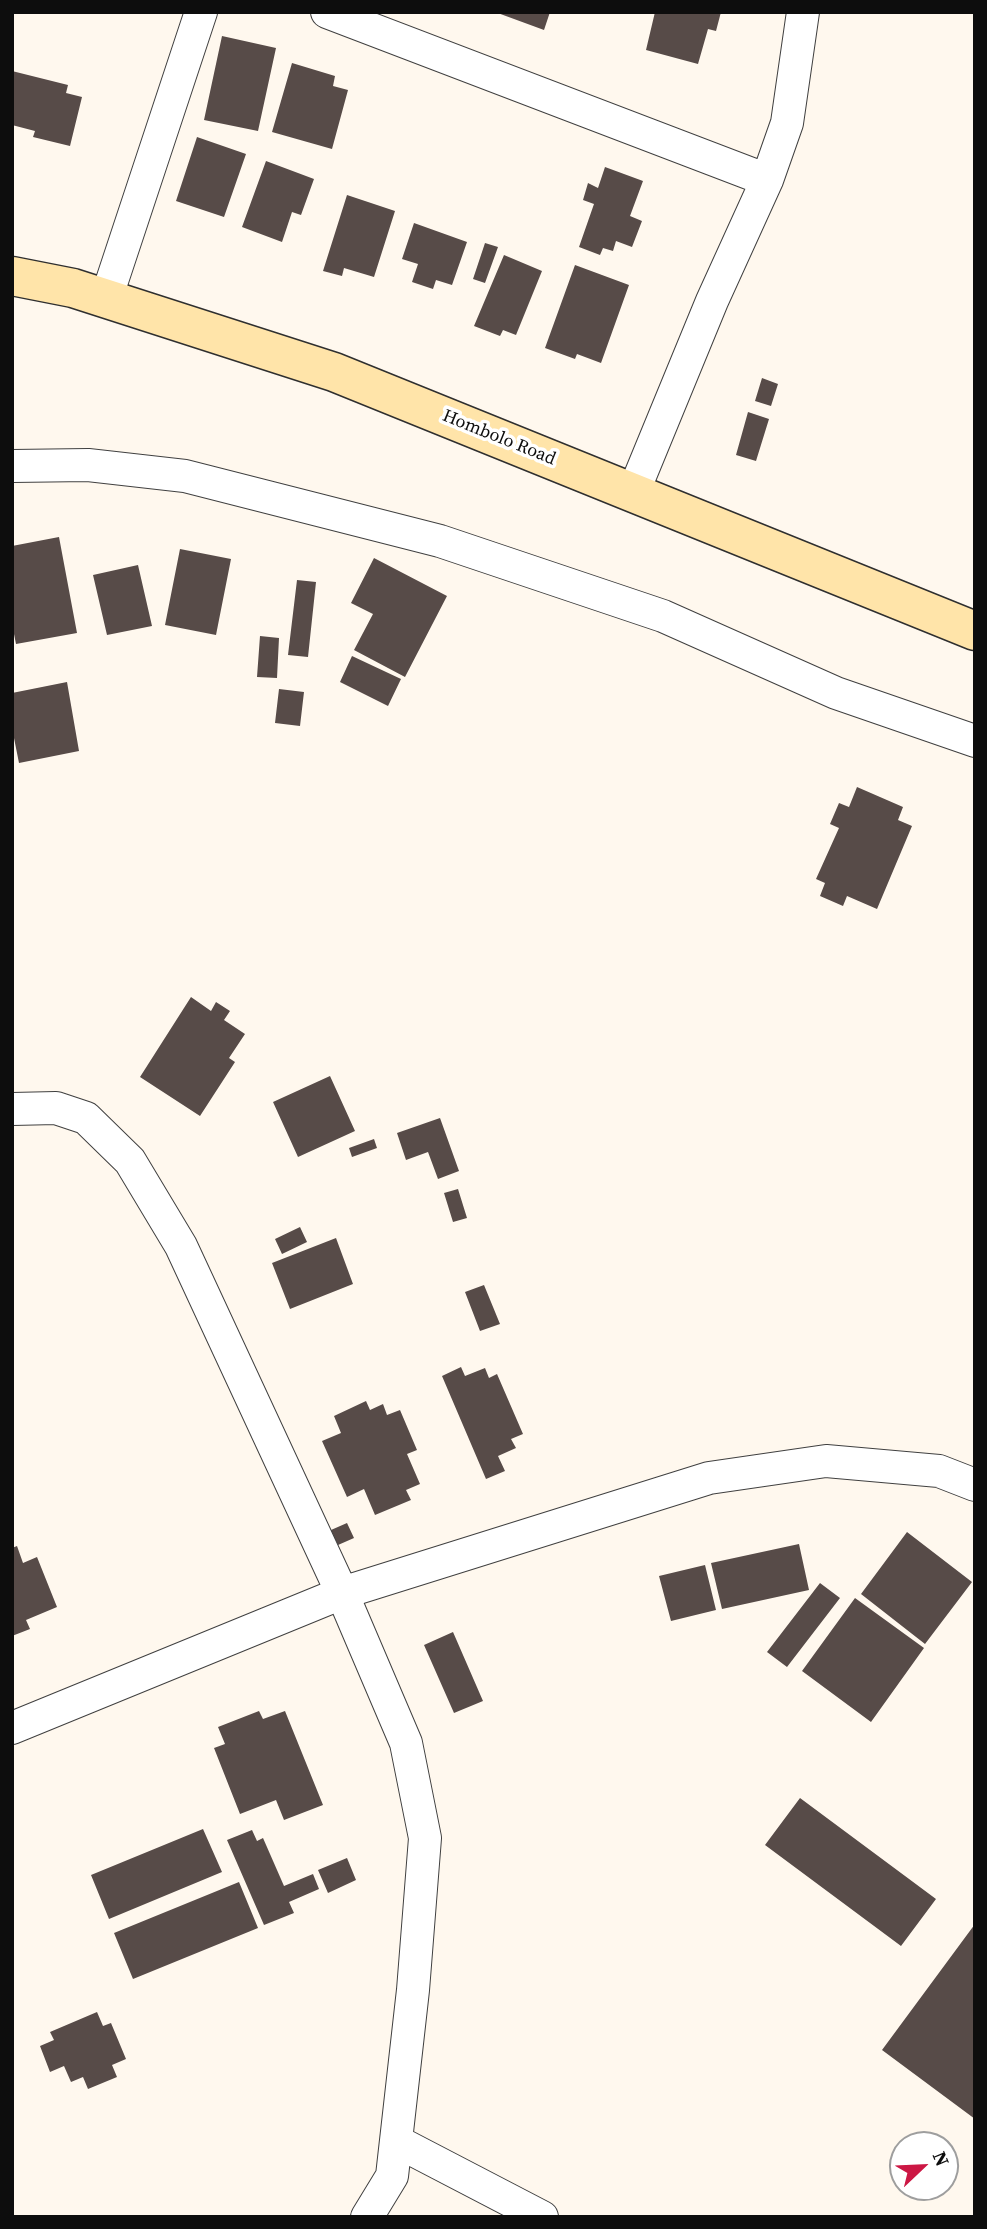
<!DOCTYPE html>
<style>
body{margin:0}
#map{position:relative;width:987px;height:2229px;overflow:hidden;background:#fff8ee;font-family:"Source Serif 4",serif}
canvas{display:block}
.frame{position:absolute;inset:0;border:14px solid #0d0d0d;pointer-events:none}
.north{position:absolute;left:889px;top:2131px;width:70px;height:70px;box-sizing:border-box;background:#fff;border:2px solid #9e9e9e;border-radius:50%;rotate:67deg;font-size:19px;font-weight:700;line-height:28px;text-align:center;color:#0d0d0d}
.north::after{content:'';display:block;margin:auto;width:24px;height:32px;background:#cc1744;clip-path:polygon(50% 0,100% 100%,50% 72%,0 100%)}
</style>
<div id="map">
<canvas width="987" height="2229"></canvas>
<div class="frame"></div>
<div class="north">N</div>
</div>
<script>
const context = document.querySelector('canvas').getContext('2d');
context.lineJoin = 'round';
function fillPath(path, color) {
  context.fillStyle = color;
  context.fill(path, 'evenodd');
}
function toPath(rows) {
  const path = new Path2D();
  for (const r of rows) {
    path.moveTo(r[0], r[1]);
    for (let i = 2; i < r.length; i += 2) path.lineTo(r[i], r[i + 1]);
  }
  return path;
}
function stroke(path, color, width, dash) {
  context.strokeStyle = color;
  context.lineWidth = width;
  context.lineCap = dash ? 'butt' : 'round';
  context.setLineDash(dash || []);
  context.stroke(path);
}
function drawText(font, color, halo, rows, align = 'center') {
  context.font = font + ' "Source Serif 4",serif';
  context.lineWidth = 7;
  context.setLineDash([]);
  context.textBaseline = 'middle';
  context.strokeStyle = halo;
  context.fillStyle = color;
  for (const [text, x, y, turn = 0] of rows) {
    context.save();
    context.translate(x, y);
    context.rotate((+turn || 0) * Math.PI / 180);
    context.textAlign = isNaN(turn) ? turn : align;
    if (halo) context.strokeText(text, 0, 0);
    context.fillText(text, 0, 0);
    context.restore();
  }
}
fillPath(toPath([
 [495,12,550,12,544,30],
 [655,12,721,12,716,31,708,29,698,64,646,50],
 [222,36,276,48,258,131,204,120],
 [292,63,335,76,333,86,348,90,332,149,272,132],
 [12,71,68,85,66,93,82,97,70,146,33,137,35,131,12,125],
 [197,137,246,154,224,217,176,201],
 [266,161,314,179,301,215,292,212,282,242,242,227],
 [605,167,643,181,630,216,642,221,632,247,616,241,613,251,603,248,600,255,579,247,594,204,583,200,588,183,598,188],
 [347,195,395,211,374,277,344,268,342,276,323,271],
 [414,223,467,242,452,285,436,280,433,289,412,282,418,264,402,259],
 [485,243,498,247,485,283,473,279],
 [504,255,542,271,516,335,503,330,500,336,474,326],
 [575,265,629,285,601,363,577,354,575,359,545,348],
 [762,378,778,384,771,406,755,401],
 [748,412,769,419,756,461,736,455],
 [59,537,77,633,16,644,12,624,12,546],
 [180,549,231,559,216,635,165,625],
 [374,558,447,596,405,677,354,650,373,614,351,603],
 [138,565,152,626,107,635,93,575],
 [297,580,316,582,308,657,288,655],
 [260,636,279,638,277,678,257,677],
 [352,656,401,679,388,706,340,682],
 [67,682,79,751,19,763,12,728,12,693],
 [279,689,304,692,300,726,275,723],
 [857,787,903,807,898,820,912,826,877,909,847,896,843,906,820,896,825,883,816,879,839,828,830,824,839,803,849,807],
 [191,997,211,1011,216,1002,230,1011,224,1020,245,1034,229,1058,235,1062,200,1116,140,1077],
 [330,1076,355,1131,298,1157,273,1102],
 [440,1118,459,1171,438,1179,428,1152,406,1160,397,1133],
 [374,1139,377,1148,352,1157,349,1148],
 [458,1189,467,1218,453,1222,444,1193],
 [300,1227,307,1242,282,1254,275,1239],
 [336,1238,353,1284,290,1309,272,1263],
 [484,1285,500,1324,480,1331,465,1292],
 [461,1367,465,1376,485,1368,489,1378,497,1374,523,1434,511,1439,516,1448,498,1456,505,1471,486,1479,442,1376],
 [366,1401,370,1410,383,1404,387,1415,400,1410,417,1450,407,1454,420,1484,406,1490,411,1500,375,1515,364,1489,347,1497,322,1441,341,1433,334,1416],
 [347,1523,354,1538,338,1545,331,1530],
 [907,1532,972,1582,925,1644,861,1594],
 [799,1544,809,1590,722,1609,711,1563],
 [17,1546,23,1563,37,1557,57,1607,26,1620,30,1629,12,1636,12,1548],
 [705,1565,716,1610,671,1621,659,1576],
 [820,1583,840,1598,787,1667,767,1652],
 [855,1598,924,1648,871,1722,802,1671],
 [453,1632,483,1701,454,1713,424,1645],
 [259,1711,263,1719,285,1711,323,1805,284,1820,276,1800,240,1814,214,1748,225,1744,218,1727],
 [800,1798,936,1899,901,1946,765,1845],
 [203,1829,222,1872,109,1919,91,1875],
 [252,1830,257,1841,263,1838,284,1886,313,1874,319,1889,289,1902,294,1913,264,1925,227,1840],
 [347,1858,356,1880,328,1893,318,1870],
 [239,1882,258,1928,133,1979,114,1933],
 [975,1924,975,2119,882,2050],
 [97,2012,103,2026,111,2023,126,2059,112,2065,117,2077,88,2089,83,2077,71,2082,64,2066,50,2072,40,2046,54,2040,50,2032]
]), '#574b48');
const street = toPath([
 [327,12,767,180],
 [106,299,201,12],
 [12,466,88,465,185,476,440,541,663,616,836,693,975,741],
 [633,493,712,301,767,180,787,123,803,12],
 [12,1109,56,1108,86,1118,130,1161,181,1246,342,1593,406,1743,425,1838,413,1990,392,2176,367,2217],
 [12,1728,342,1593,709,1478,826,1461,939,1471,975,1485],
 [396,2141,542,2217]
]);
const secondary = toPath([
 [12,276,73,288,334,372,975,631]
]);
stroke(street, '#404040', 34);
stroke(secondary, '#2f2f2f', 41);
stroke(street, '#fff', 32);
stroke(secondary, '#ffe4a9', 38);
drawText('18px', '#0d0d0d', '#fff', [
 ["Hombolo Road",499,438,22]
]);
</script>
